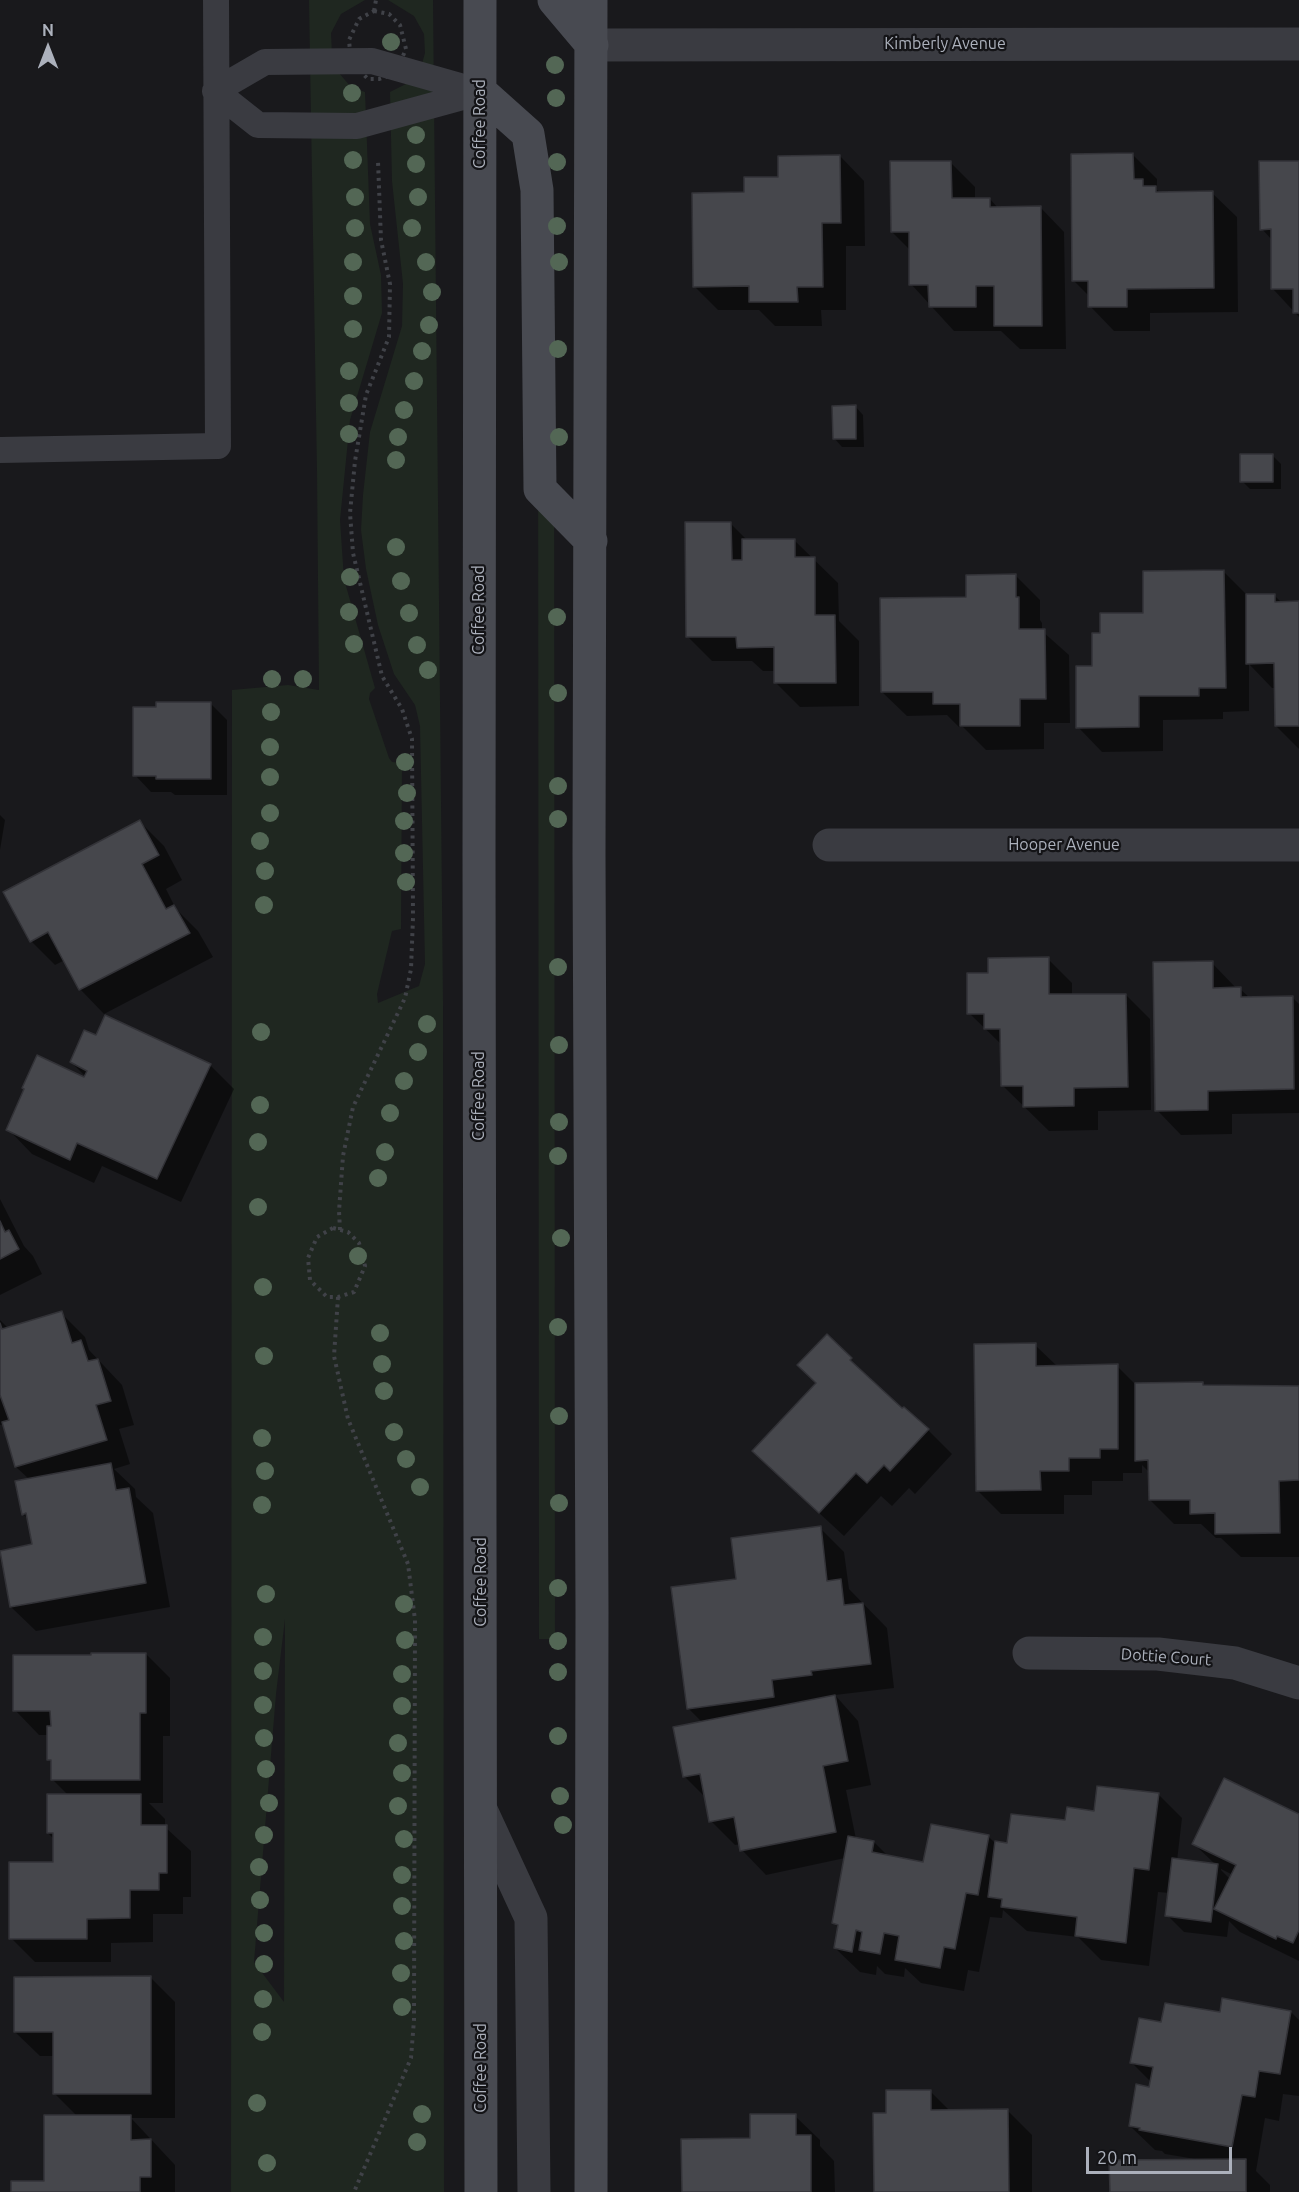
<!DOCTYPE html>
<style>
body{margin:0}
#map{position:relative;width:1299px;height:2192px;overflow:hidden;background:#19191c;font-family:Ubuntu,sans-serif}
canvas{display:block}
.north{position:absolute;left:18px;top:18px;width:60px;height:60px;-webkit-text-stroke:4px #141417;paint-order:stroke;rotate:0deg;font-size:16px;font-weight:700;line-height:24px;text-align:center;color:#acb1bc}
.north::after{content:'';display:block;margin:auto;width:21px;height:27px;background:#acb1bc;clip-path:polygon(50% 0,100% 100%,50% 72%,0 100%)}
.scale{position:absolute;left:1086px;top:2147px;width:146px;height:27px;box-sizing:border-box;border:3px solid #acb1bc;border-top:0;padding-left:8px;font-size:18px;line-height:21px;white-space:nowrap;color:#acb1bc;-webkit-text-stroke:4px #141417;paint-order:stroke}
</style>
<div id="map">
<canvas width="1299" height="2192"></canvas>
<div class="north">N</div>
<div class="scale">20 m</div>
</div>
<script>
const context = document.querySelector('canvas').getContext('2d');
context.lineJoin = 'round';
function fillPath(path, color) {
  context.fillStyle = color;
  context.fill(path, 'evenodd');
}
function toPath(rows) {
  const path = new Path2D();
  for (const r of rows) {
    path.moveTo(r[0], r[1]);
    for (let i = 2; i < r.length; i += 2) path.lineTo(r[i], r[i + 1]);
  }
  return path;
}
function stroke(path, color, width, dash) {
  context.strokeStyle = color;
  context.lineWidth = width;
  context.lineCap = dash ? 'butt' : 'round';
  context.setLineDash(dash || []);
  context.stroke(path);
}
function drawText(font, color, halo, rows, align = 'center') {
  context.font = font + ' Ubuntu,sans-serif';
  context.lineWidth = 4.5;
  context.setLineDash([]);
  context.textBaseline = 'middle';
  context.strokeStyle = halo;
  context.fillStyle = color;
  for (const [text, x, y, turn = 0] of rows) {
    context.save();
    context.translate(x, y);
    context.rotate((+turn || 0) * Math.PI / 180);
    context.textAlign = isNaN(turn) ? turn : align;
    if (halo) context.strokeText(text, 0, 0);
    context.fillText(text, 0, 0);
    context.restore();
  }
}
fillPath(toPath([
 [309,0,365,0,341,14,331,33,332,54,339,73,351,87,365,92,370,224,381,275,382,313,350,420,340,520,344,579,375,688,370,693,369,699,389,758,392,762,402,763,401,929,392,931,377,994,378,1003,419,986,425,964,420,726,415,705,394,674,378,625,366,569,361,530,363,495,370,432,402,326,403,284,392,181,390,92,408,83,419,74,425,53,424,34,414,16,388,0,433,0,443,1001,444,2192,231,2192,232,690,288,685,319,690,317,471],
 [285,1619,284,2002,254,1962,276,1694],
 [538,300,554,300,555,1639,539,1639]
]), '#1f2720');
fillPath(toPath([
 [1133,155,1157,179,1157,190,1161,193,1212,193,1237,217,1238,312,1150,313,1150,331,1114,331,1090,306,1090,297,1073,280],
 [840,156,864,181,865,246,846,246,846,310,821,310,822,326,775,326,759,310,718,310,694,286,746,193,779,178],
 [951,163,975,187,975,199,990,199,998,208,1040,207,1064,232,1066,349,1020,349,1001,331,954,331,911,284,910,250,892,232],
 [1299,163,1299,317,1273,289,1272,240,1262,229],
 [855,406,863,415,864,447,842,447,834,438],
 [1273,456,1281,464,1281,489,1250,489,1242,481],
 [730,523,747,540,794,540,838,583,839,621,859,641,859,706,800,707,776,683,776,671,763,671,752,661,712,661,688,637],
 [1224,572,1248,596,1274,595,1282,603,1299,603,1299,749,1276,726,1276,688,1272,688,1249,664,1249,711,1223,712,1223,719,1163,720,1163,751,1102,752,1078,727,1101,635,1145,615],
 [1016,576,1040,600,1040,620,1042,623,1042,631,1069,655,1070,723,1044,723,1044,749,986,750,963,727,959,727,947,715,907,716,882,692,968,598],
 [211,704,227,720,227,795,175,795,171,792,151,792,135,775],
 [0,815,5,820,0,850],
 [140,822,164,846,182,880,166,889,176,909,198,931,213,957,104,1014,80,989,65,960,55,965,31,941],
 [1048,959,1072,983,1072,996,1126,995,1150,1019,1151,1110,1098,1111,1098,1130,1049,1131,1002,1085,1002,1045,969,1013,990,975],
 [1212,963,1237,989,1240,989,1250,998,1293,998,1299,1004,1299,1113,1232,1114,1232,1134,1181,1135,1157,1110],
 [97,1037,210,1065,234,1089,181,1202,102,1166,94,1183,32,1154,8,1129,90,1081,71,1062],
 [0,1199,24,1246,33,1256,42,1274,0,1295],
 [61,1313,85,1337,89,1350,122,1385,134,1425,119,1429,130,1464,114,1469,135,1489,136,1497,153,1513,170,1607,36,1631,11,1607,33,1545,29,1520,23,1514,30,1480,16,1467,4,1424,0,1425,0,1320,8,1328],
 [827,1336,874,1384,928,1430,952,1454,915,1494,909,1488,892,1506,881,1496,844,1536,778,1475,817,1384],
 [1035,1345,1058,1367,1117,1366,1136,1385,1202,1384,1205,1386,1299,1387,1299,1557,1241,1557,1221,1538,1216,1538,1201,1524,1174,1524,1150,1500,1150,1473,1142,1465,1142,1473,1123,1473,1123,1481,1092,1481,1092,1495,1064,1495,1064,1514,1001,1514,977,1490],
 [820,1528,844,1552,849,1589,887,1628,894,1688,835,1695,858,1721,871,1785,846,1790,856,1839,874,1842,888,1856,925,1863,988,1836,995,1843,1008,1845,1095,1812,1158,1794,1182,1818,1177,1861,1216,1865,1194,1844,1299,1816,1299,1961,1240,1932,1229,1921,1227,1937,1184,1932,1167,1915,1169,1893,1158,1892,1149,1966,1101,1960,1078,1937,1027,1931,1003,1910,1002,1918,990,1917,979,1972,968,1970,964,1991,921,1983,905,1968,904,1977,885,1974,877,1966,876,1975,860,1972,835,1948,839,1928,833,1923,845,1858,766,1875,742,1850,741,1844,735,1845,711,1821,706,1798,685,1777,703,1723,688,1708,737,1580],
 [1221,1869,1233,1875,1230,1879,1221,1870],
 [146,1654,170,1678,170,1736,163,1736,163,1803,149,1803,165,1819,165,1827,191,1851,191,1897,183,1897,183,1914,153,1914,153,1942,111,1943,111,1962,35,1962,11,1938,54,1863,54,1839,48,1833,68,1795,52,1779,52,1763,48,1759,48,1735,39,1735,15,1710],
 [150,1977,175,2002,175,2118,131,2118,175,2165,175,2192,13,2192,45,2182,78,2117,54,2093,54,2056,40,2056,15,2032],
 [1291,2012,1299,2020,1299,2096,1283,2094,1279,2121,1265,2118,1256,2171,1270,2185,1270,2192,1111,2192,1194,2161,1195,2159,1165,2154,1162,2151,1155,2150,1130,2126,1152,2083,1132,2063,1163,2024,1221,2014],
 [930,2091,950,2111,1008,2111,1032,2135,1032,2192,875,2192,888,2115],
 [795,2116,820,2140,820,2146,834,2161,835,2192,683,2192,752,2139]
]), '#0007');
const building = toPath([
 [1133,153,1134,179,1143,179,1143,186,1156,186,1156,192,1213,191,1214,288,1127,289,1127,307,1088,307,1088,281,1072,281,1071,154,1133,153],
 [840,155,841,223,822,223,823,287,797,287,798,302,749,302,749,286,693,287,692,193,744,192,744,177,778,177,778,156,840,155],
 [890,161,951,161,952,198,990,198,990,207,1041,206,1042,326,994,326,994,286,976,286,976,307,929,307,928,285,909,285,909,232,891,232,890,161],
 [1259,161,1299,161,1299,313,1293,313,1293,289,1271,289,1271,229,1260,230,1259,161],
 [856,405,856,439,833,439,832,406,856,405],
 [1240,454,1273,454,1273,482,1240,482,1240,454],
 [685,522,731,522,732,560,742,560,742,539,795,539,795,557,815,557,815,615,835,615,836,683,774,683,774,647,737,648,736,637,686,637,685,522],
 [1224,570,1226,688,1199,688,1199,696,1139,696,1139,727,1076,728,1076,666,1092,666,1092,633,1100,633,1100,613,1143,613,1143,571,1224,570],
 [1016,574,1016,597,1019,597,1019,629,1045,629,1046,699,1020,699,1020,726,960,726,960,704,933,704,933,692,881,692,880,598,966,597,966,575,1016,574],
 [1246,594,1275,594,1275,602,1299,601,1299,726,1275,726,1274,663,1246,664,1246,594],
 [156,702,211,702,211,779,156,779,156,776,133,776,133,707,156,707,156,702],
 [140,820,159,855,142,864,166,909,174,905,190,933,79,990,48,932,30,942,3,892,140,820],
 [1049,957,1049,994,1126,994,1128,1087,1074,1088,1074,1106,1023,1107,1023,1086,1001,1086,1000,1029,984,1029,984,1014,967,1014,967,973,988,973,988,958,1049,957],
 [1213,961,1213,988,1241,987,1241,997,1293,996,1294,1089,1208,1091,1208,1110,1155,1111,1153,962,1213,961],
 [105,1015,211,1064,157,1179,77,1143,70,1160,6,1130,24,1089,22,1088,37,1055,84,1077,87,1071,70,1062,84,1030,96,1035,105,1015],
 [0,1221,5,1232,9,1230,19,1249,0,1259,0,1221],
 [62,1311,72,1343,81,1340,88,1361,98,1359,111,1401,96,1405,107,1440,15,1467,2,1422,9,1420,0,1395,0,1323,2,1329,62,1311],
 [827,1334,852,1358,850,1360,902,1408,904,1407,929,1429,890,1471,884,1465,867,1483,856,1473,819,1513,752,1451,816,1383,797,1365,827,1334],
 [1036,1343,1036,1366,1118,1364,1118,1449,1100,1449,1100,1458,1069,1458,1069,1471,1040,1471,1041,1490,976,1491,974,1344,1036,1343],
 [1203,1382,1203,1385,1299,1386,1299,1480,1279,1481,1280,1533,1215,1534,1215,1513,1190,1514,1190,1500,1149,1500,1148,1460,1135,1461,1135,1383,1203,1382],
 [111,1463,116,1490,129,1488,146,1583,10,1607,0,1551,32,1544,26,1513,22,1515,15,1481,111,1463],
 [821,1526,827,1581,841,1579,844,1605,863,1603,871,1664,811,1671,812,1675,772,1680,774,1697,687,1709,671,1587,736,1579,731,1538,821,1526],
 [91,1653,146,1653,146,1713,140,1713,140,1780,51,1780,51,1760,47,1760,47,1726,51,1726,50,1711,13,1711,13,1655,91,1655,91,1653],
 [835,1695,848,1761,823,1766,836,1832,740,1851,734,1817,709,1822,700,1774,683,1777,673,1727,835,1695],
 [1224,1778,1299,1814,1299,1930,1293,1943,1277,1936,1276,1939,1214,1909,1236,1865,1192,1844,1224,1778],
 [1097,1786,1159,1793,1149,1870,1134,1868,1126,1943,1075,1936,1077,1917,1001,1907,1002,1899,988,1897,995,1841,1007,1843,1011,1814,1065,1820,1067,1807,1094,1811,1097,1786],
 [47,1794,141,1794,141,1825,167,1825,167,1873,159,1873,159,1890,130,1890,130,1918,87,1919,87,1939,9,1939,9,1862,53,1862,53,1833,47,1833,47,1794],
 [931,1824,989,1835,978,1895,966,1893,955,1949,944,1947,940,1968,895,1960,899,1936,884,1933,880,1954,859,1950,862,1932,856,1930,852,1952,834,1948,838,1925,832,1923,848,1836,874,1841,872,1852,923,1862,931,1824],
 [1172,1858,1218,1864,1211,1922,1165,1916,1172,1858],
 [151,1976,151,2094,53,2094,53,2032,14,2032,14,1977,151,1976],
 [1222,1998,1291,2011,1280,2074,1259,2071,1255,2097,1242,2095,1232,2147,1139,2130,1140,2128,1129,2126,1136,2084,1149,2087,1153,2067,1130,2063,1139,2018,1161,2022,1165,2003,1220,2012,1222,1998],
 [886,2090,931,2090,931,2110,1008,2109,1009,2192,874,2192,873,2113,886,2113,886,2090],
 [750,2114,796,2114,796,2135,811,2135,811,2192,682,2192,681,2139,750,2138,750,2114],
 [44,2115,131,2115,131,2140,151,2139,151,2177,140,2177,140,2192,11,2192,11,2181,44,2181,44,2115],
 [1246,2159,1246,2192,1110,2192,1109,2160,1246,2159]
]);
fillPath(building, '#46474c');
stroke(building, '#333338', 1.5);
stroke(toPath([
 [374,11,389,14,400,25,406,49,395,74,379,79,368,79,351,62,349,40,359,19,374,11],
 [374,11,376,0],
 [333,1228,348,1232,359,1243,365,1266,354,1292,338,1297,327,1297,310,1280,308,1258,317,1237,333,1228],
 [340,1230,339,1211,343,1156,353,1107,405,998,411,969,413,918,412,739,402,709,382,676,353,553,350,513,355,461,366,395,389,337,390,284,381,240,378,161],
 [338,1297,334,1356,348,1419,408,1564,415,1620,414,2020,411,2058,354,2192]
]), '#404248', 4, [3, 4.5]);
stroke(toPath([
 [372,61,481,92,357,126,258,125,215,91,265,62,372,61],
 [0,450,218,446,216,0]
]), '#3a3b41', 26);
stroke(toPath([
 [592,45,1299,44],
 [829,845,1299,845],
 [1029,1653,1158,1654,1235,1663,1299,1683],
 [481,1810,531,1918,534,2192]
]), '#3a3b41', 33);
stroke(toPath([
 [480,0,479,853,481,2192],
 [554,0,592,45],
 [481,92,528,134,537,190,540,489,591,541],
 [591,2192,592,1612,589,853,591,0]
]), '#484a51', 33);
context.fillStyle = '#536755';
for (const [x, y] of [
 [391,42],
 [555,65],
 [352,93],
 [556,98],
 [416,135],
 [353,160],
 [557,162],
 [416,164],
 [355,197],
 [418,197],
 [557,226],
 [355,228],
 [412,228],
 [353,262],
 [426,262],
 [559,262],
 [432,292],
 [353,296],
 [429,325],
 [353,329],
 [558,349],
 [422,351],
 [349,371],
 [414,381],
 [349,403],
 [404,410],
 [349,434],
 [398,437],
 [559,437],
 [396,460],
 [396,547],
 [350,577],
 [401,581],
 [349,612],
 [409,613],
 [557,617],
 [354,644],
 [417,645],
 [428,670],
 [272,679],
 [303,679],
 [558,693],
 [271,712],
 [270,747],
 [405,762],
 [270,777],
 [558,786],
 [407,793],
 [270,813],
 [558,819],
 [404,821],
 [260,841],
 [404,853],
 [265,871],
 [406,882],
 [264,905],
 [558,967],
 [427,1024],
 [261,1032],
 [559,1045],
 [418,1052],
 [404,1081],
 [260,1105],
 [390,1113],
 [559,1122],
 [258,1142],
 [385,1152],
 [558,1156],
 [378,1178],
 [258,1207],
 [561,1238],
 [358,1256],
 [263,1287],
 [558,1327],
 [380,1333],
 [264,1356],
 [382,1364],
 [384,1391],
 [559,1416],
 [394,1432],
 [262,1438],
 [406,1459],
 [265,1471],
 [420,1487],
 [559,1503],
 [262,1505],
 [558,1588],
 [266,1594],
 [404,1604],
 [263,1637],
 [405,1640],
 [558,1641],
 [263,1671],
 [558,1672],
 [402,1674],
 [263,1705],
 [402,1706],
 [558,1736],
 [264,1738],
 [398,1743],
 [266,1769],
 [402,1773],
 [560,1796],
 [269,1803],
 [398,1806],
 [563,1825],
 [264,1835],
 [404,1839],
 [259,1867],
 [402,1875],
 [260,1900],
 [402,1906],
 [264,1933],
 [404,1941],
 [264,1964],
 [401,1973],
 [263,1999],
 [402,2007],
 [262,2032],
 [257,2103],
 [422,2114],
 [417,2142],
 [267,2163]
]) {
  context.beginPath();
  context.arc(x, y, 9, 0, 2 * Math.PI);
  context.fill();
}
drawText('16px', '#acb1bc', '#141417', [
 ["Kimberly Avenue",945,44],
 ["Coffee Road",480,124,-90],
 ["Coffee Road",479,610,-90],
 ["Hooper Avenue",1064,845],
 ["Coffee Road",479,1096,-90],
 ["Coffee Road",481,1582,-90],
 ["Dottie Court",1166,1657,4],
 ["Coffee Road",481,2068,-90]
]);
</script>
